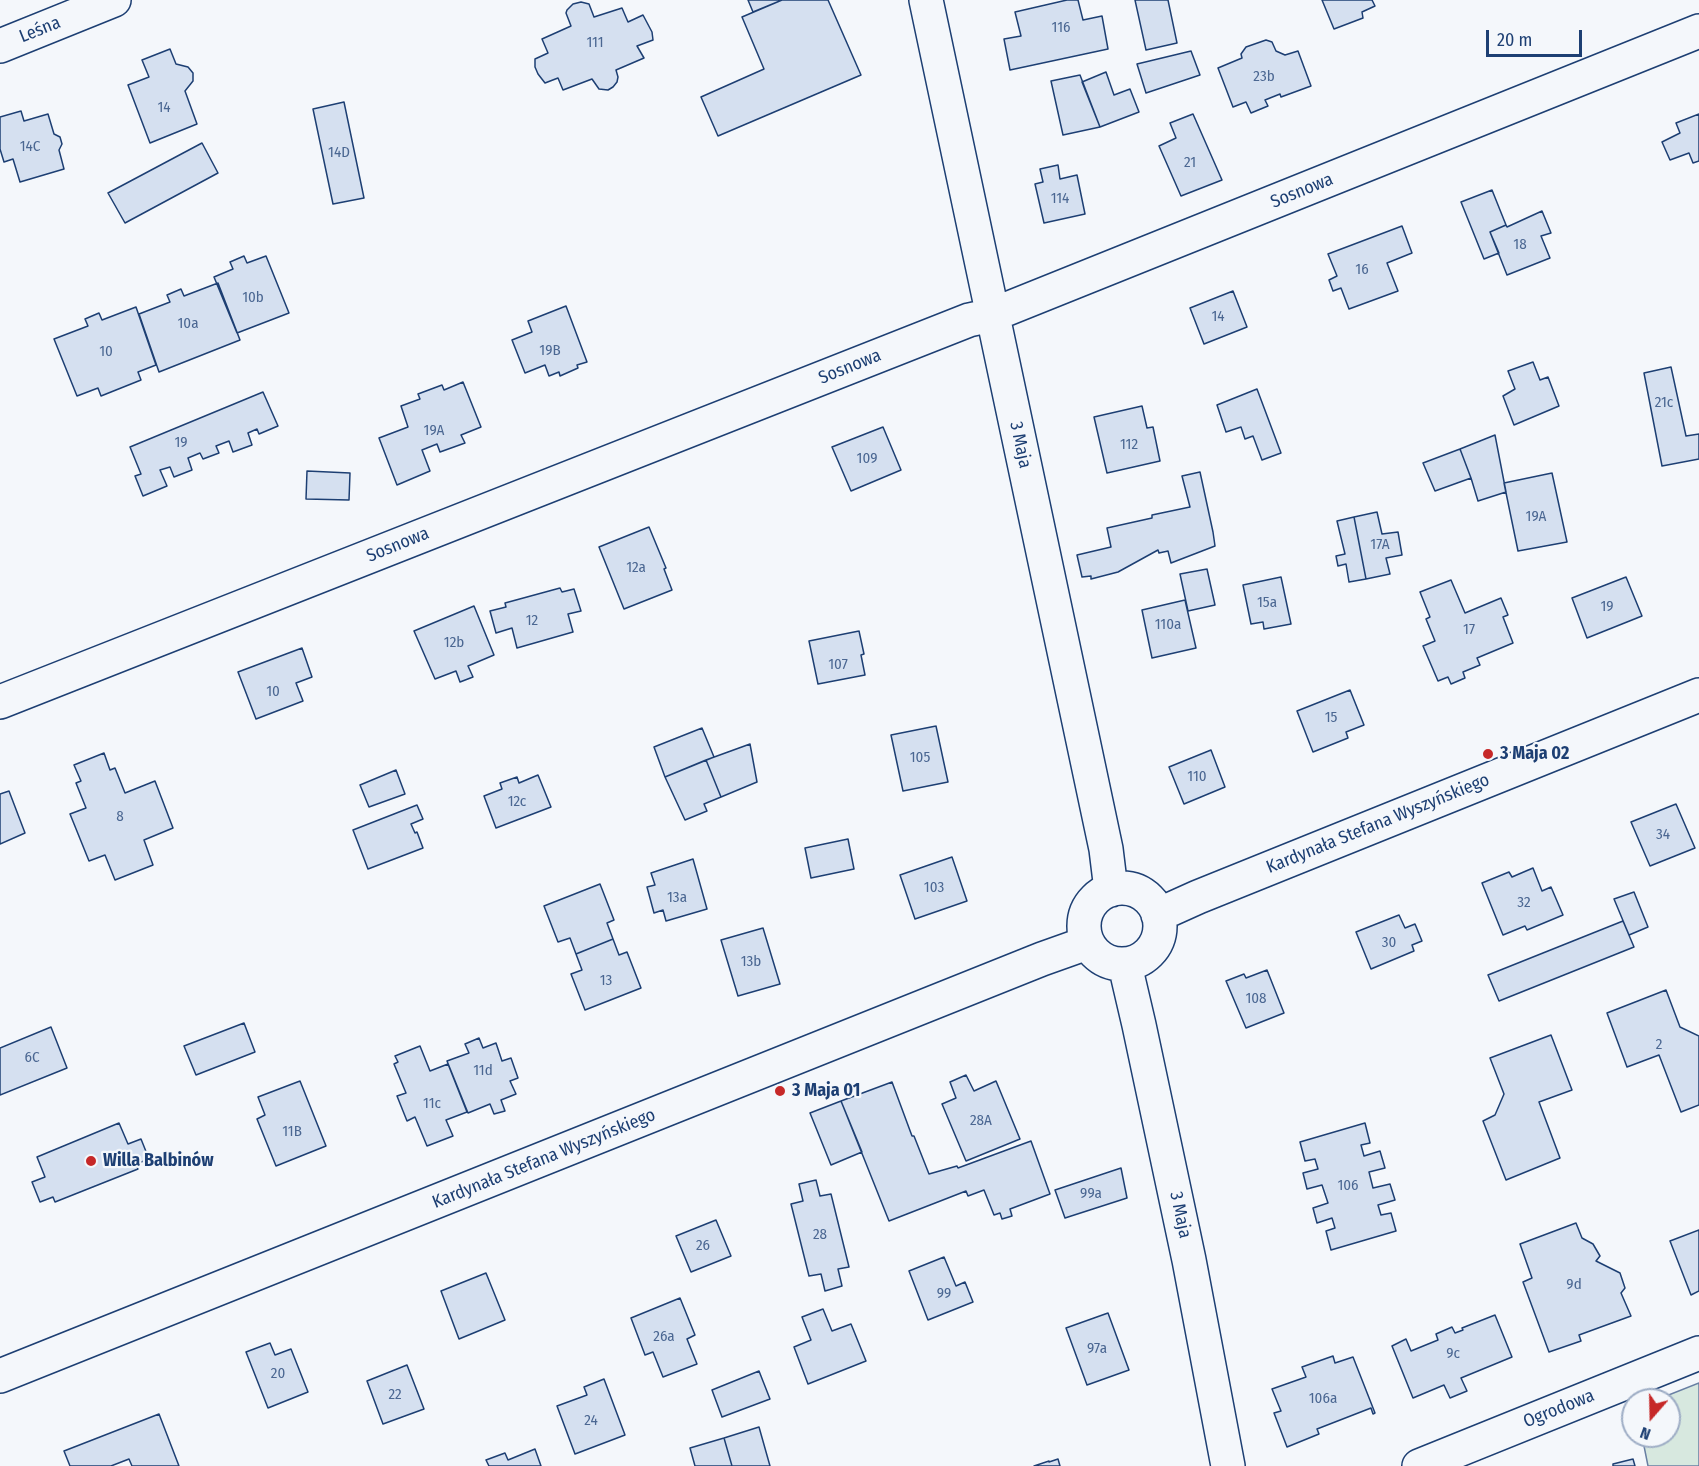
<!DOCTYPE html>
<meta charset="utf-8">
<style>
body{margin:0}
#map{position:relative;width:1699px;height:1466px;overflow:hidden;background:#f4f7fb;font-family:"Fira Sans Condensed",sans-serif}
canvas{display:block}
.north{position:absolute;left:1621px;top:1388px;width:60px;height:60px;box-sizing:border-box;background:#f4f7fb;border:2px solid #9eadc5;border-radius:50%;rotate:200deg;font-size:16px;font-weight:700;line-height:24px;text-align:center;color:#1d3f73}
.north::after{content:'';display:block;margin:auto;width:21px;height:27px;background:#c62828;clip-path:polygon(50% 0,100% 100%,50% 72%,0 100%)}
.scale{position:absolute;left:1486px;top:30px;width:96px;height:27px;box-sizing:border-box;border:3px solid #1d3f73;border-top:0;padding-left:8px;font-size:18px;line-height:21px;white-space:nowrap;color:#1d3f73;-webkit-text-stroke:4px #f4f7fb;paint-order:stroke}
</style>
<div id="map">
<canvas width="1699" height="1466"></canvas>
<div class="north">N</div>
<div class="scale">20 m</div>
</div>
<script>
const context = document.querySelector('canvas').getContext('2d');
context.lineJoin = 'round';
function fillPath(path, color) {
  context.fillStyle = color;
  context.fill(path, 'evenodd');
}
function toPath(rows) {
  const path = new Path2D();
  for (const r of rows) {
    if (r.length === 3) {
      path.moveTo(r[0] + r[2], r[1]);
      path.arc(r[0], r[1], r[2], 0, 2 * Math.PI);
      continue;
    }
    path.moveTo(r[0], r[1]);
    for (let i = 2; i < r.length; i += 2) path.lineTo(r[i], r[i + 1]);
  }
  return path;
}
function stroke(path, color, width, dash) {
  context.strokeStyle = color;
  context.lineWidth = width;
  context.lineCap = dash ? 'butt' : 'round';
  context.setLineDash(dash || []);
  context.stroke(path);
}
function drawText(font, color, halo, rows, align = 'center') {
  context.font = font + ' "Fira Sans Condensed",sans-serif';
  context.lineWidth = 4.5;
  context.setLineDash([]);
  context.textBaseline = 'middle';
  context.strokeStyle = halo;
  context.fillStyle = color;
  for (const [text, x, y, turn = 0] of rows) {
    context.save();
    context.translate(x, y);
    context.rotate((+turn || 0) * Math.PI / 180);
    context.textAlign = isNaN(turn) ? turn : align;
    if (halo) context.strokeText(text, 0, 0);
    context.fillText(text, 0, 0);
    context.restore();
  }
}
const green = toPath([
 [1699,1383,1699,1466,1648,1466,1642,1436,1669,1436,1669,1400,1656,1400,1699,1383]
]);
fillPath(green, '#d7e8df');
stroke(green, '#687fa3', 1.5);
const building = toPath([
 [748,0,782,0,753,12,748,0],
 [782,0,828,0,861,75,718,136,701,97,764,69,742,17,782,0],
 [1067,0,1078,0,1083,20,1102,16,1108,49,1010,70,1004,39,1021,36,1015,12,1067,0],
 [1135,0,1168,0,1177,43,1146,50,1135,0],
 [1322,0,1372,0,1375,6,1362,12,1363,18,1334,29,1322,0],
 [581,2,589,4,594,17,622,8,628,22,643,15,652,32,653,40,637,46,644,58,616,70,618,77,617,82,613,87,608,90,599,89,592,79,563,90,558,78,545,83,538,74,535,67,535,59,548,53,542,39,571,26,566,13,567,10,573,4,581,2],
 [1266,40,1272,42,1276,51,1285,55,1298,51,1311,86,1281,97,1280,94,1265,100,1268,106,1251,113,1246,102,1233,107,1218,68,1242,58,1241,54,1246,47,1266,40],
 [170,49,176,64,188,67,193,73,193,81,185,91,197,124,150,143,128,85,149,77,142,60,170,49],
 [1191,51,1200,75,1146,93,1137,64,1191,51],
 [1106,72,1114,95,1130,89,1139,112,1100,127,1082,82,1106,72],
 [1080,75,1100,127,1063,135,1051,81,1080,75],
 [344,102,364,198,333,204,313,109,344,102],
 [21,111,24,121,48,114,54,134,60,137,62,144,59,150,64,169,20,182,13,159,4,162,0,149,0,117,21,111],
 [1193,114,1222,180,1181,196,1159,146,1176,138,1170,123,1193,114],
 [1699,114,1699,161,1693,163,1689,153,1670,160,1662,142,1680,133,1676,123,1699,114],
 [202,143,218,173,125,223,108,193,202,143],
 [1058,165,1060,179,1077,175,1085,214,1044,223,1035,184,1043,182,1040,169,1058,165],
 [1492,190,1506,225,1490,232,1499,253,1484,259,1461,202,1492,190],
 [1542,211,1551,233,1541,236,1550,258,1507,275,1490,232,1506,225,1507,227,1542,211],
 [1402,226,1412,253,1387,263,1398,291,1349,309,1341,288,1333,291,1329,280,1337,276,1328,254,1402,226],
 [244,256,247,263,266,256,289,313,237,333,214,277,233,269,230,262,244,256],
 [218,283,240,340,159,372,139,314,170,302,167,295,181,289,184,296,218,283],
 [1233,291,1247,327,1204,344,1190,308,1233,291],
 [566,306,587,362,577,365,578,368,560,376,559,372,549,376,545,365,525,373,512,340,532,332,528,321,566,306],
 [136,307,156,365,138,372,141,380,101,396,98,388,77,396,54,339,88,326,85,319,99,313,102,320,136,307],
 [1533,362,1540,380,1548,377,1559,406,1514,425,1503,396,1515,389,1508,371,1533,362],
 [1671,367,1686,436,1699,434,1699,459,1662,466,1644,373,1671,367],
 [463,382,481,427,461,435,465,443,440,452,437,444,422,450,430,471,397,485,379,438,408,427,401,406,420,399,418,394,442,385,444,390,463,382],
 [1257,389,1281,453,1262,460,1253,436,1245,439,1241,427,1226,432,1217,405,1257,389],
 [263,392,278,426,259,434,257,429,248,433,252,445,233,452,229,441,216,446,219,453,203,459,200,453,188,458,192,470,174,477,170,467,160,470,167,486,143,496,135,476,141,474,130,447,263,392],
 [1142,406,1147,428,1153,427,1160,461,1107,473,1094,417,1142,406],
 [883,427,901,470,851,491,832,447,883,427],
 [1495,435,1506,492,1478,501,1471,478,1460,449,1495,435],
 [1460,449,1471,478,1435,491,1423,463,1460,449],
 [307,471,350,473,349,500,306,499,307,471],
 [1200,472,1213,532,1215,546,1171,563,1168,551,1159,553,1158,550,1118,572,1091,579,1091,576,1082,577,1077,555,1111,547,1107,528,1152,518,1152,515,1190,507,1182,476,1200,472],
 [1552,473,1567,542,1518,551,1504,483,1552,473],
 [1377,512,1382,534,1398,532,1402,555,1386,558,1390,574,1366,579,1354,517,1377,512],
 [1354,517,1366,579,1349,582,1346,564,1338,566,1336,556,1345,554,1337,521,1354,517],
 [649,527,666,568,664,569,672,590,624,609,599,547,649,527],
 [1207,569,1215,605,1188,611,1180,574,1207,569],
 [1281,577,1291,624,1264,629,1263,622,1251,624,1243,585,1281,577],
 [1626,577,1642,616,1587,638,1572,598,1626,577],
 [1451,580,1465,613,1501,598,1508,615,1503,617,1513,643,1477,658,1480,665,1463,672,1465,678,1451,684,1448,677,1438,681,1423,646,1435,641,1426,619,1430,617,1420,592,1451,580],
 [560,588,562,592,574,589,581,611,568,614,573,632,517,648,512,628,496,633,490,611,506,607,505,603,560,588],
 [1185,600,1196,648,1152,658,1142,610,1185,600],
 [474,606,494,655,468,666,473,677,460,682,456,671,435,679,414,631,474,606],
 [859,631,864,654,861,655,865,675,818,684,809,641,859,631],
 [302,648,312,677,296,683,303,701,256,719,238,672,302,648],
 [1350,690,1364,725,1346,732,1348,738,1313,752,1297,711,1350,690],
 [936,726,948,782,903,791,891,735,936,726],
 [702,728,714,757,665,777,654,747,702,728],
 [750,744,757,782,721,797,706,760,750,744],
 [1211,750,1225,787,1184,804,1169,767,1211,750],
 [104,753,110,770,115,768,125,793,155,781,173,828,144,840,153,865,115,880,105,855,89,861,70,814,86,808,76,783,81,781,74,765,104,753],
 [706,760,721,797,704,804,707,811,685,820,665,777,706,760],
 [396,770,405,794,369,807,360,785,396,770],
 [538,775,551,807,496,828,484,796,502,789,500,783,517,777,519,783,538,775],
 [9,791,25,833,0,844,0,794,9,791],
 [1676,804,1695,848,1650,866,1631,822,1676,804],
 [417,805,423,819,411,824,415,833,417,832,423,848,368,869,353,830,417,805],
 [848,839,854,869,811,878,805,848,848,839],
 [952,857,967,901,915,919,900,875,952,857],
 [693,859,707,909,666,921,663,910,654,913,647,887,655,885,651,873,693,859],
 [1533,868,1542,891,1551,887,1563,915,1527,930,1525,926,1503,935,1482,883,1509,872,1512,877,1533,868],
 [600,884,614,920,607,923,613,939,576,954,570,938,558,942,544,906,600,884],
 [1634,892,1648,927,1629,935,1614,899,1634,892],
 [1399,915,1405,928,1415,924,1422,941,1412,945,1414,951,1371,969,1356,932,1399,915],
 [1623,921,1634,947,1499,1001,1488,975,1623,921],
 [763,928,780,984,738,996,721,940,763,928],
 [613,939,619,955,627,952,641,988,585,1010,571,974,582,970,576,954,613,939],
 [1267,970,1284,1013,1246,1028,1226,981,1244,974,1246,978,1267,970],
 [1666,990,1680,1027,1699,1036,1699,1105,1681,1112,1659,1055,1627,1067,1607,1013,1666,990],
 [244,1023,255,1052,196,1075,184,1046,244,1023],
 [51,1027,67,1068,0,1095,0,1048,51,1027],
 [1551,1035,1572,1090,1539,1102,1560,1158,1506,1180,1483,1121,1495,1115,1504,1094,1490,1058,1551,1035],
 [479,1038,483,1048,496,1043,502,1061,511,1058,518,1078,510,1081,516,1094,501,1100,505,1111,494,1114,490,1104,468,1113,447,1061,469,1053,465,1044,479,1038],
 [420,1046,430,1071,448,1064,467,1112,446,1120,453,1136,427,1146,415,1117,407,1121,397,1096,406,1093,394,1064,398,1062,395,1056,420,1046],
 [966,1075,974,1091,996,1081,1020,1139,966,1161,942,1104,956,1098,950,1082,966,1075],
 [300,1081,326,1146,276,1166,257,1119,265,1115,258,1097,300,1081],
 [892,1082,912,1136,914,1136,929,1174,957,1166,958,1168,1031,1141,1050,1194,1010,1209,1012,1216,1002,1219,1000,1213,994,1215,984,1190,968,1196,966,1191,889,1221,841,1101,892,1082],
 [841,1101,862,1152,831,1165,810,1113,841,1101],
 [119,1123,128,1144,141,1139,149,1159,136,1164,138,1169,55,1202,53,1197,40,1202,32,1182,45,1177,37,1157,119,1123],
 [1365,1123,1370,1143,1361,1145,1364,1156,1380,1151,1385,1168,1369,1172,1373,1188,1390,1184,1395,1200,1378,1205,1381,1215,1391,1213,1396,1231,1331,1250,1326,1231,1335,1228,1332,1218,1317,1223,1313,1208,1328,1203,1322,1185,1307,1189,1303,1173,1318,1169,1315,1159,1305,1161,1300,1142,1365,1123],
 [1121,1168,1127,1198,1065,1218,1055,1190,1121,1168],
 [816,1180,820,1196,831,1194,849,1267,838,1269,842,1286,825,1291,821,1274,809,1276,791,1204,803,1201,799,1184,816,1180],
 [716,1220,731,1256,691,1272,676,1236,716,1220],
 [1576,1223,1582,1238,1593,1244,1600,1256,1596,1261,1620,1273,1625,1288,1621,1293,1631,1316,1579,1335,1581,1341,1549,1352,1523,1282,1532,1278,1520,1244,1576,1223],
 [1699,1230,1699,1291,1691,1295,1670,1241,1699,1230],
 [944,1257,956,1286,965,1282,973,1302,928,1320,909,1271,944,1257],
 [486,1273,505,1320,459,1339,441,1291,486,1273],
 [680,1298,695,1335,687,1339,697,1364,663,1377,653,1352,645,1355,631,1318,680,1298],
 [823,1309,832,1331,851,1324,866,1361,808,1384,794,1347,811,1340,802,1317,823,1309],
 [1108,1313,1129,1370,1087,1385,1066,1328,1108,1313],
 [1495,1315,1512,1357,1461,1378,1467,1391,1450,1398,1444,1385,1413,1398,1392,1346,1406,1339,1411,1351,1438,1340,1436,1334,1452,1327,1455,1333,1463,1330,1462,1328,1495,1315],
 [270,1343,275,1355,291,1349,308,1392,268,1408,246,1352,270,1343],
 [1333,1356,1335,1363,1353,1357,1375,1413,1373,1414,1371,1408,1317,1429,1319,1434,1287,1447,1274,1413,1281,1411,1272,1389,1306,1377,1302,1367,1333,1356],
 [407,1365,424,1409,383,1424,367,1381,407,1365],
 [759,1371,770,1399,722,1417,712,1390,759,1371],
 [604,1379,625,1435,575,1454,557,1406,587,1395,584,1387,604,1379],
 [159,1414,179,1466,132,1466,129,1459,111,1466,70,1466,64,1451,159,1414],
 [759,1427,770,1466,732,1466,724,1438,759,1427],
 [724,1438,732,1466,695,1466,690,1448,724,1438],
 [535,1449,541,1466,489,1466,486,1460,505,1453,508,1460,535,1449],
 [1058,1459,1060,1466,1034,1466,1049,1461,1049,1462,1058,1459],
 [1633,1459,1635,1466,1613,1466,1613,1464,1633,1459]
]);
fillPath(building, '#d5e0f0');
stroke(building, '#1d3f73', 1.5);
const minor = toPath([
 [926,0,1106,849,1111,890],
 [0,46,114,0],
 [0,702,969,320,992,315,1699,31],
 [1122,926,38],
 [1158,915,1198,897,1699,695],
 [1125,965,1139,1025,1189,1260,1228,1466],
 [0,1376,1042,959,1087,943],
 [1419,1466,1699,1353]
]);
stroke(minor, '#1d3f73', 36);
stroke(minor, '#f4f7fb', 33);
for (const [x, y, r, color] of [
 [1488,754,6,"#c62828"],
 [780,1091,6,"#c62828"],
 [91,1161,6,"#c62828"]
]) {
  const dot = new Path2D();
  dot.arc(x, y, r, 0, 2 * Math.PI);
  context.fillStyle = color;
  context.fill(dot);
  stroke(dot, '#f4f7fb', 2);
}
drawText('15px', '#4b6792', null, [
 ["116",1061,28],
 ["111",595,43],
 ["23b",1264,77],
 ["14",164,108],
 ["14C",30,147],
 ["14D",339,153],
 ["21",1190,163],
 ["114",1060,199],
 ["18",1520,245],
 ["16",1362,270],
 ["10b",253,298],
 ["14",1218,317],
 ["10a",188,324],
 ["19B",550,351],
 ["10",106,352],
 ["21c",1664,403],
 ["19A",434,431],
 ["19",181,443],
 ["112",1129,445],
 ["109",867,459],
 ["19A",1536,517],
 ["17A",1380,545],
 ["12a",636,568],
 ["15a",1267,603],
 ["19",1607,607],
 ["12",532,621],
 ["110a",1168,625],
 ["17",1469,630],
 ["12b",454,643],
 ["107",838,665],
 ["10",273,692],
 ["15",1331,718],
 ["105",920,758],
 ["110",1197,777],
 ["12c",517,802],
 ["8",120,817],
 ["34",1663,835],
 ["103",934,888],
 ["13a",677,898],
 ["32",1524,903],
 ["30",1389,943],
 ["13b",751,962],
 ["13",606,981],
 ["108",1256,999],
 ["2",1659,1045],
 ["6C",32,1058],
 ["11d",483,1071],
 ["11c",432,1104],
 ["28A",981,1121],
 ["11B",292,1132],
 ["106",1348,1186],
 ["99a",1091,1194],
 ["28",820,1235],
 ["26",703,1246],
 ["9d",1574,1285],
 ["99",944,1294],
 ["26a",664,1337],
 ["97a",1097,1349],
 ["9c",1453,1354],
 ["20",278,1374],
 ["22",395,1395],
 ["106a",1323,1399],
 ["24",591,1421]
]);
drawText('18px', '#1d3f73', '#f4f7fb', [
 ["Leśna",40,30,-22],
 ["Sosnowa",1302,191,-22],
 ["Sosnowa",850,367,-22],
 ["3 Maja",1020,445,78],
 ["Sosnowa",398,545,-22],
 ["Kardynała Stefana Wyszyńskiego",1378,824,-22],
 ["Kardynała Stefana Wyszyńskiego",544,1159,-22],
 ["3 Maja",1180,1215,78],
 ["Ogrodowa",1559,1409,-22]
]);
drawText('bold 18px', '#1d3f73', '#f4f7fb', [
 ["3 Maja 02",1500,754],
 ["3 Maja 01",792,1091],
 ["Willa Balbinów",103,1161]
], 'left');
</script>
